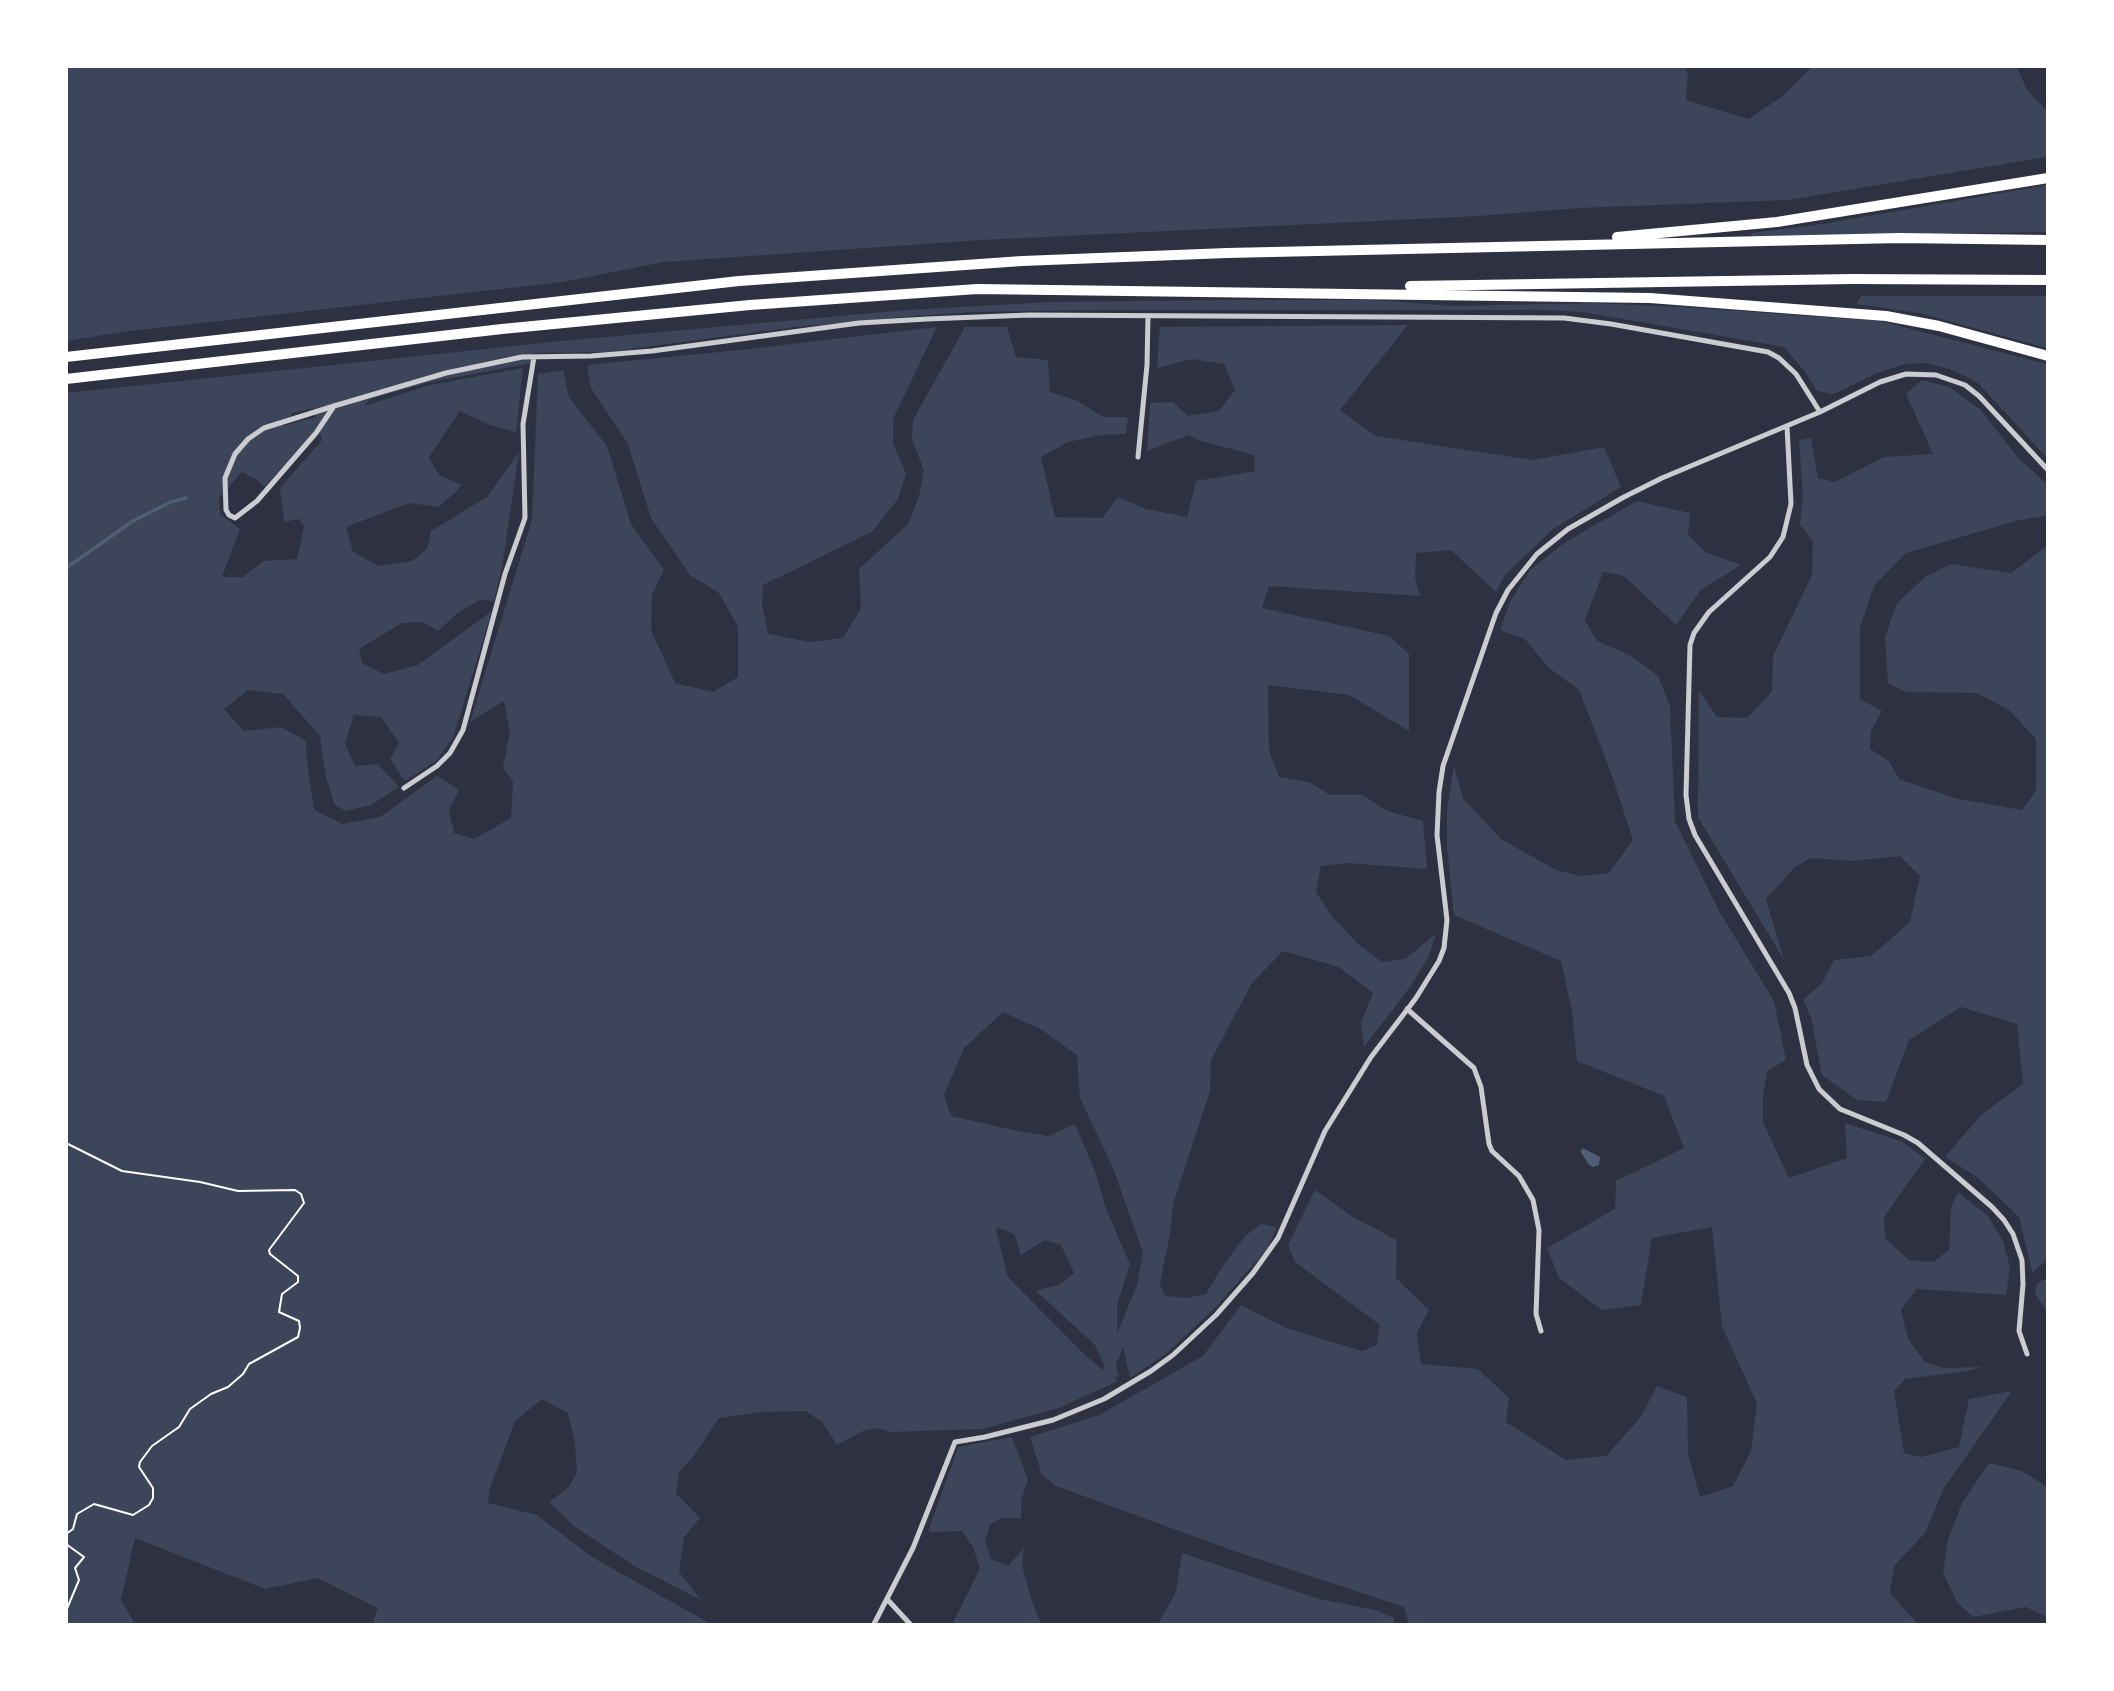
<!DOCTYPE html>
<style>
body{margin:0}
#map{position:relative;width:2114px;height:1691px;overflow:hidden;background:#2d3142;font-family:"IBM Plex Sans",sans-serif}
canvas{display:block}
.frame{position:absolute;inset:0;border:68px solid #fff;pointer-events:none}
</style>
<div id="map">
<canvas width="2114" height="1691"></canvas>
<div class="frame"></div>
</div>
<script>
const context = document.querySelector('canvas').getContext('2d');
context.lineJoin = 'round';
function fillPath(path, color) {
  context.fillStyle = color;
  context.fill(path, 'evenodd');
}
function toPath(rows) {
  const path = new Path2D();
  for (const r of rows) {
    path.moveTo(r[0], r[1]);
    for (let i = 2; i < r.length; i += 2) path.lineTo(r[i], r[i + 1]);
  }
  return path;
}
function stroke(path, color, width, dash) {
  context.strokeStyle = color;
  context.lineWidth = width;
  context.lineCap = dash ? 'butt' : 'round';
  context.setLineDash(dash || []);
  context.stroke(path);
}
fillPath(toPath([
 [1684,66,1688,73,1686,100,1748,119,1782,97,1812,67,2017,67,2027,90,2047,111,2047,157,1787,200,1579,208,1479,216,982,240,664,262,563,282,122,332,67,341,67,67],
 [2047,185,2047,232,1752,237,1751,233,1822,224],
 [1861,296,2047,296,2047,348,1919,313,1856,304],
 [1223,300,1376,300,1452,306,1592,303,1682,307,1880,321,2047,364,2048,459,1978,383,1953,370,1925,363,1905,364,1877,373,1834,394,1817,391,1806,373,1784,347,1583,312,1544,310,1104,310,972,312,915,316,796,327,607,352,533,353,533,363,430,382,370,399,364,406,430,385,523,368,516,432,490,425,460,411,429,457,439,475,462,485,455,493,438,507,409,503,346,527,353,552,379,566,412,561,427,549,431,531,487,497,519,452,502,568,494,601,480,600,460,611,438,631,422,622,402,623,359,649,363,664,384,674,418,665,492,611,453,738,436,761,405,781,390,759,399,743,381,717,354,715,345,743,355,766,378,764,399,787,371,805,345,811,334,804,325,773,320,736,283,694,248,690,224,709,244,731,281,727,306,741,307,761,314,810,343,824,380,817,437,776,459,790,449,810,454,833,474,839,511,818,513,782,503,767,510,733,504,701,470,722,532,520,538,374,563,370,569,397,607,446,631,524,664,570,652,595,651,630,675,683,713,692,738,677,738,627,719,593,690,575,651,518,628,444,591,388,587,365,740,350,937,327,893,419,893,443,906,474,898,499,872,532,763,585,762,604,768,634,810,642,843,638,861,608,859,569,908,524,919,496,924,470,912,440,913,420,965,327,1007,327,1016,357,1048,360,1050,392,1078,401,1103,417,1128,417,1126,434,1101,435,1068,442,1041,457,1055,517,1102,518,1118,497,1146,509,1187,517,1196,481,1255,471,1254,455,1201,441,1189,435,1147,451,1150,403,1173,402,1188,416,1219,411,1235,390,1224,364,1192,359,1157,368,1160,327,1408,325,1340,410,1376,436,1532,460,1604,447,1621,487,1552,530,1505,575,1496,592,1451,550,1416,553,1415,578,1420,596,1269,586,1262,608,1389,636,1409,654,1409,731,1349,695,1268,685,1269,751,1279,777,1309,782,1330,795,1363,795,1387,811,1423,821,1427,869,1347,863,1321,866,1316,892,1331,915,1359,945,1382,962,1405,959,1436,934,1428,958,1410,987,1364,1047,1361,1022,1373,993,1339,967,1283,951,1252,983,1211,1060,1210,1091,1173,1204,1170,1234,1160,1284,1165,1296,1187,1298,1206,1294,1222,1267,1245,1236,1261,1224,1277,1227,1267,1249,1216,1307,1167,1353,1130,1378,1123,1347,1116,1364,1119,1376,1115,1378,1118,1381,1059,1408,982,1429,891,1432,877,1428,863,1431,837,1445,823,1423,806,1411,762,1412,719,1418,693,1457,679,1472,676,1493,700,1518,684,1537,679,1572,701,1600,636,1567,575,1527,549,1502,568,1488,577,1473,575,1443,568,1413,542,1399,515,1421,489,1491,488,1503,537,1515,592,1557,711,1624,372,1624,378,1608,318,1578,265,1589,135,1538,121,1600,135,1624,67,1624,66,393,561,341,906,310,1050,302],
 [313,408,316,417,283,426,293,413],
 [318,425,322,440,280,488,284,522,299,519,304,526,297,559,263,561,243,577,222,577,240,529,220,514,219,498,242,472,256,479,264,487,306,442],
 [1003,1012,1042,1030,1077,1055,1080,1098,1113,1168,1143,1253,1137,1285,1117,1334,1117,1305,1130,1264,1106,1209,1096,1174,1075,1124,1048,1136,1013,1130,951,1116,944,1095,964,1048],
 [996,1227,1014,1234,1021,1255,1045,1240,1061,1245,1074,1273,1060,1284,1036,1291,1095,1345,1105,1367,1103,1370,1085,1355,1007,1276],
 [1922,380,1949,387,1981,410,2019,459,2047,484,2047,514,2045,516,2016,521,1906,553,1874,586,1860,628,1860,699,1882,711,1871,731,1870,749,1889,761,1899,779,1958,799,2022,810,2036,791,2036,739,2009,710,1977,693,1905,692,1888,683,1885,637,1897,603,1925,577,1951,564,2011,573,2047,546,2048,1260,2032,1272,2019,1217,1977,1177,1945,1157,1982,1114,2023,1084,2017,1024,1961,1007,1909,1040,1886,1102,1857,1100,1822,1075,1811,1017,1803,1000,1822,983,1834,960,1871,956,1910,922,1920,876,1900,856,1851,861,1811,858,1795,867,1766,899,1784,960,1698,817,1699,690,1717,717,1747,718,1772,692,1773,656,1812,575,1813,542,1800,524,1803,496,1799,440,1811,438,1818,478,1835,482,1884,457,1933,454,1906,394],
 [1637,501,1690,513,1688,535,1705,552,1741,565,1701,590,1676,625,1624,576,1603,572,1585,620,1597,641,1630,655,1658,676,1670,706,1675,821,1719,911,1774,1001,1786,1060,1767,1071,1763,1095,1763,1122,1789,1178,1847,1158,1845,1123,1903,1142,1925,1159,1884,1217,1885,1238,1909,1260,1933,1262,1949,1250,1951,1208,1958,1192,1988,1216,2003,1241,2010,1267,2006,1295,1917,1289,1901,1310,1908,1339,1925,1362,1943,1368,1982,1367,1968,1371,1905,1379,1894,1391,1904,1453,1921,1457,1959,1447,1969,1399,2012,1391,1944,1488,1925,1533,1894,1566,1890,1593,1918,1624,1409,1624,1404,1607,1234,1551,1056,1486,1042,1475,1030,1437,1099,1415,1203,1356,1241,1305,1286,1328,1362,1351,1377,1345,1380,1325,1295,1262,1288,1245,1315,1190,1353,1217,1397,1240,1396,1278,1429,1310,1417,1333,1421,1364,1478,1369,1509,1398,1506,1422,1566,1460,1606,1456,1640,1418,1657,1386,1687,1397,1688,1454,1700,1497,1733,1486,1751,1451,1757,1404,1722,1326,1712,1227,1652,1238,1641,1305,1602,1310,1559,1278,1547,1248,1615,1209,1616,1181,1684,1148,1664,1096,1577,1061,1572,1011,1561,961,1454,915,1447,847,1447,809,1454,765,1463,798,1501,839,1556,870,1580,876,1609,873,1633,840,1611,773,1579,690,1549,668,1525,639,1500,630,1510,602,1530,570,1564,543],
 [2047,1278,2047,1311,2035,1294,2037,1283],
 [1012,1437,1028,1479,1021,1501,1021,1518,1001,1518,990,1525,985,1541,991,1559,1008,1566,1024,1548,1022,1565,1031,1598,1041,1624,948,1624,953,1623,980,1568,973,1547,962,1531,928,1532,958,1447],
 [1989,1463,2022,1471,2047,1487,2047,1617,2026,1607,1973,1617,1957,1602,1943,1573,1948,1539,1962,1503],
 [1182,1553,1319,1599,1376,1610,1394,1618,1394,1624,1158,1624,1176,1592]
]), '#3c4559');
fillPath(toPath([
 [1583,1148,1600,1157,1599,1165,1593,1167,1589,1165,1580,1151]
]), '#4f5d75');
stroke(toPath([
 [66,568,133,521,171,502,186,498]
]), '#4f5d75', 3.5);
stroke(toPath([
 [66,1143,122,1171,200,1182,238,1191,295,1190,301,1194,304,1203,269,1250,270,1254,298,1276,298,1282,282,1294,279,1312,299,1321,300,1328,298,1337,249,1364,243,1374,228,1387,211,1394,190,1409,179,1427,152,1446,140,1462,139,1467,153,1488,153,1498,149,1505,133,1515,94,1504,77,1514,73,1529,66,1534],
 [66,1544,84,1557,75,1568,79,1580,66,1611]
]), '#fff', 2);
stroke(toPath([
 [334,406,316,433,257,501,235,518,229,515,226,510,225,478,235,454,248,439,264,428,334,406,446,373,522,357,591,356,652,351,859,323,927,319,1029,315,1564,318,1611,324,1768,352,1779,358,1796,374,1820,412],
 [1787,426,1791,504,1783,537,1770,557,1709,612,1694,633,1690,645,1686,795,1689,819,1695,835,1789,993,1795,1008,1807,1065,1819,1089,1840,1109,1904,1135,1918,1143,1992,1207,2004,1220,2013,1234,2022,1260,2023,1284,2019,1331,2027,1354],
 [1138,457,1147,365,1148,316],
 [404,788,437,766,450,753,463,730,505,574,525,518,523,424,534,357],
 [1407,1009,1474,1068,1481,1087,1489,1144,1492,1151,1519,1176,1533,1200,1539,1230,1536,1314,1541,1331],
 [887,1599,910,1624],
 [874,1624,913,1548,955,1442,985,1437,1053,1420,1104,1399,1151,1371,1173,1355,1216,1315,1253,1273,1278,1238,1325,1131,1371,1057,1416,998,1439,961,1444,948,1447,920,1437,835,1439,792,1443,766,1496,613,1508,590,1537,554,1568,529,1624,497,1662,478,1820,412,1880,382,1906,374,1936,375,1965,385,1979,396,2048,470]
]), '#caccd0', 5);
stroke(toPath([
 [1617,237,1777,222,2048,178],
 [1410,286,1853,279,2048,280],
 [66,357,739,281,1022,261,1227,253,1900,238,2048,240],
 [66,379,502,329,750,305,977,289,1650,298,1886,316,1939,326,2048,356]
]), '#fff', 10);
</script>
